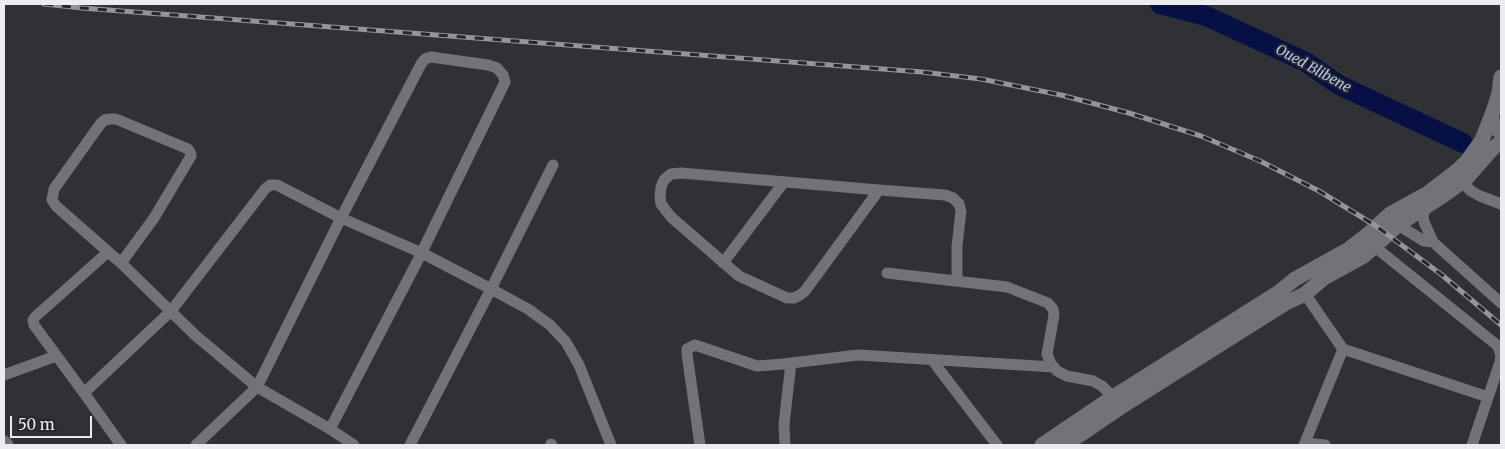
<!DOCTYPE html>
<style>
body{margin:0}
#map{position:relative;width:1505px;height:449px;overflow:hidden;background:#2f3135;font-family:Merriweather,serif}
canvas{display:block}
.frame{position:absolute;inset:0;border:5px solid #ebecf0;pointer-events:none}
.scale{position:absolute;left:10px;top:416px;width:82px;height:22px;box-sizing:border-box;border:2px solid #ebecf0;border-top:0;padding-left:6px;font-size:15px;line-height:18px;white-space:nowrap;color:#ebecf0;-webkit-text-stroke:4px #25272b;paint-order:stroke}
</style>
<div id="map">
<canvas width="1505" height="449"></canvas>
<div class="frame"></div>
<div class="scale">50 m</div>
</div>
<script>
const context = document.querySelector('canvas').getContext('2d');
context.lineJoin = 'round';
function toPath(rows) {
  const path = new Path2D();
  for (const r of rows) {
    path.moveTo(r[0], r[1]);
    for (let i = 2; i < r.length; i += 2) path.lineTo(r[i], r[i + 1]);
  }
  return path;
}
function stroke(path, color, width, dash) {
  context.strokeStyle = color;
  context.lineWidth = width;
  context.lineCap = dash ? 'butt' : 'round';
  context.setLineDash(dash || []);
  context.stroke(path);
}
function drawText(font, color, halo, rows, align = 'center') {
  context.font = font + ' Merriweather,serif';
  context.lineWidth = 4;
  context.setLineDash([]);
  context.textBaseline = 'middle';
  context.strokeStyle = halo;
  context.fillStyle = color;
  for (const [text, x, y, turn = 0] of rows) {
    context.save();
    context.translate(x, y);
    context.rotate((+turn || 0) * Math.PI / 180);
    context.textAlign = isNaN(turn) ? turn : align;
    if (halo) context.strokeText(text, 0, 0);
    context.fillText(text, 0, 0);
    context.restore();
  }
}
stroke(toPath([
 [1160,4,1206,16,1306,62,1339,85,1463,143]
]), '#061045', 20);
stroke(toPath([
 [1462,182,1471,191,1480,196,1501,204],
 [879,190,805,291,800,295,794,298,787,298,739,276,671,217,661,204,660,196,661,187,664,180,671,174,681,173,879,190,945,195,953,198,959,204,961,211,957,246,957,280],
 [1425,207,1423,217,1424,222,1433,242,1501,303],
 [1398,225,1424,241,1433,242],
 [1375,247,1498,346,1501,356,1500,362,1472,445],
 [108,252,35,317,33,320,34,325,84,393,121,445],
 [121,263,154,218,191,156,191,154,188,149,116,119,110,119,105,120,101,123,54,189,52,200,56,206,121,263,195,335,257,387,330,429,354,445],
 [723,263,784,182],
 [887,273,1007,287,1048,303,1053,309,1054,315,1047,354,1051,364,1057,371,1067,376,1093,381,1102,386,1113,397],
 [1343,349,1488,397],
 [932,360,997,445],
 [4,375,56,356],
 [84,393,171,311,265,189,270,185,277,185,341,218,422,253,491,289,528,309,550,325,566,342,579,365,611,445],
 [1305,443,1325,445],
 [551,444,552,445],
 [196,445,257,387,341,218,421,64,425,59,431,57,488,65,497,68,503,75,505,82,418,260,330,429],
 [410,445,491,289,553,165],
 [700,445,687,354,687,349,695,345,757,366,783,364,858,355,1054,367],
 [785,445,784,424,791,363],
 [1304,445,1343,349,1305,294]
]), '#717378', 11);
stroke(toPath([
 [1501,101,1495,106,1491,117,1495,128,1501,132],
 [1495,106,1499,93,1501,77],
 [4,443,6,445],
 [1042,445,1113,397,1279,292,1295,279,1349,249,1367,235,1390,214,1428,193,1458,170,1467,161,1482,140,1491,117],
 [1065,445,1121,407,1286,303,1305,294,1324,278,1364,256,1398,225,1444,195,1465,180,1493,148,1501,142]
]), '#717378', 15);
const rail = toPath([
 [44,4,82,8,922,72,981,79,1061,95,1129,113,1201,136,1260,161,1319,191,1376,226,1442,275,1501,325]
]);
stroke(rail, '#949599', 5);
stroke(rail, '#25272b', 3, [9]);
drawText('italic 14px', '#b0c6fa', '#25272b', [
 ["Oued Blibene",1313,69,29]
]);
</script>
